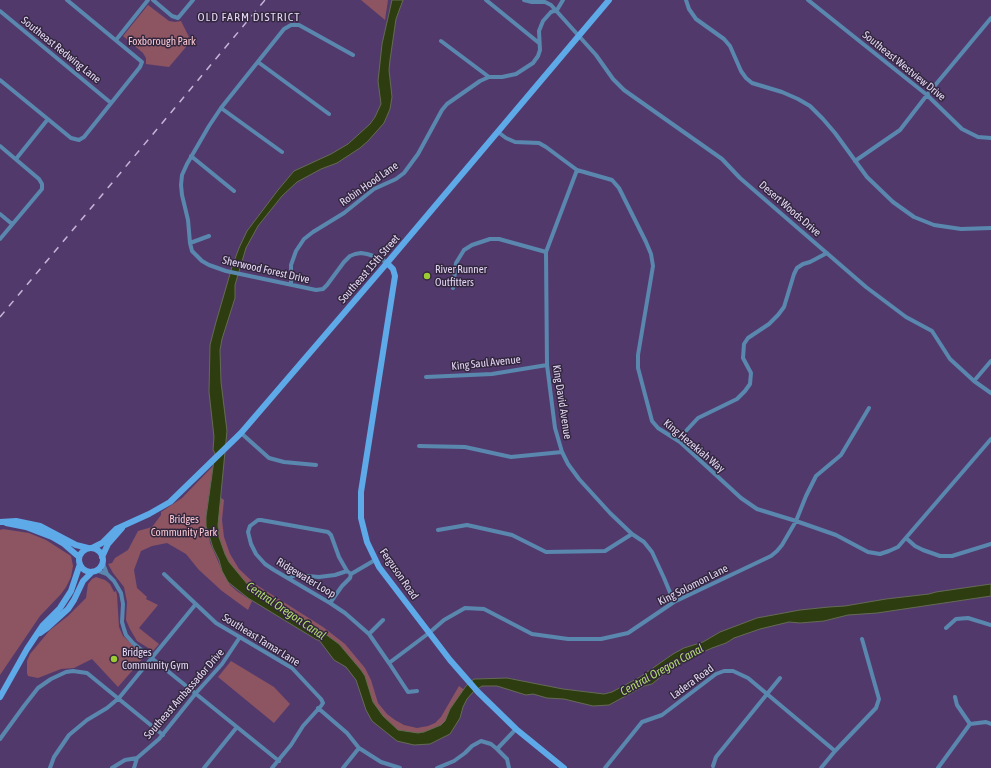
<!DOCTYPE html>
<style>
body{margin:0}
canvas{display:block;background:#52396c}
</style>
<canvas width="991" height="768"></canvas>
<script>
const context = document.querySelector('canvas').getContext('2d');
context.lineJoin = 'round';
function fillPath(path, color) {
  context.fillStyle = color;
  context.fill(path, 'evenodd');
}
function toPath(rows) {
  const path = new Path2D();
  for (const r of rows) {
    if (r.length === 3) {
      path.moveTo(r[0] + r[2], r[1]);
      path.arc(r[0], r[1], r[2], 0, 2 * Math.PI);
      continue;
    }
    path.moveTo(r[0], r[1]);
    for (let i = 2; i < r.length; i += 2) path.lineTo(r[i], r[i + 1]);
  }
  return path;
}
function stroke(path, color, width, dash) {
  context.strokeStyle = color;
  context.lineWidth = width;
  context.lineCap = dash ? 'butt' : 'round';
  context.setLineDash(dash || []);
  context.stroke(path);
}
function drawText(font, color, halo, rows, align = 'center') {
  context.font = font + ' "Asap Condensed",sans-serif';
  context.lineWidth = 3;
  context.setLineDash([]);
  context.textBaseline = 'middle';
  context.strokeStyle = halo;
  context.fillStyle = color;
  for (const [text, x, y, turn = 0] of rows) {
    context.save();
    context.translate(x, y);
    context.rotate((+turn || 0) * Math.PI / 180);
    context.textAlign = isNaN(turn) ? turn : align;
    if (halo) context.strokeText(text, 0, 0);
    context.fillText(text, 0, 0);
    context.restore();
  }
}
fillPath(toPath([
 [361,0,388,0,385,20],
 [148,5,169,21,175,22,181,21,191,41,169,67,146,64,146,58,143,53,123,36],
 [213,466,206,516,210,543,221,568,230,585,238,592,252,601,248,610,222,591,199,570,186,554,167,543,152,546,141,551,134,570,137,588,147,597,146,599,158,605,139,628,159,644,153,651,137,641,130,629,126,620,127,602,124,587,113,573,108,564,112,563,115,558,128,550,138,531,152,527,161,515,161,512,182,498],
 [215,493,224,500,222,520,224,537,230,554,239,569,255,584,323,627,345,644,365,668,371,680,378,703,387,714,395,720,404,725,417,728,428,726,435,723,441,717,459,686,467,692,451,720,424,738,389,729,361,684,339,653,250,593,217,549],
 [3,529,29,533,46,540,71,556,73,566,71,577,66,587,61,594,40,616,0,675,0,530],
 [96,577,105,580,110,584,114,592,116,591,117,595,119,627,123,636,145,656,118,687,92,659,74,668,61,669,38,678,28,676,27,673,27,661,30,654,50,630,68,616,86,598,88,584,92,579],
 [231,661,274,687,290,704,274,723,218,677]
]), '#8d5461');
const water = toPath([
 [392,0,403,0,396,19,390,60,389,70,392,97,390,109,384,123,368,141,360,148,337,163,321,169,297,182,282,196,258,226,246,248,235,285,235,298,222,339,220,350,221,382,227,431,218,525,219,537,225,554,229,562,248,585,310,623,339,644,361,670,365,676,373,702,383,716,398,730,418,733,424,732,441,725,445,721,450,709,466,686,474,679,476,679,507,678,563,689,604,694,612,692,640,677,673,654,684,648,703,642,720,632,757,618,800,610,829,607,845,606,886,599,929,594,936,592,991,584,991,596,877,613,848,615,824,621,800,623,789,622,760,629,734,638,726,643,712,648,683,661,664,674,652,684,644,686,609,705,593,706,564,699,547,698,533,694,526,695,497,686,482,686,473,692,467,699,463,707,460,718,450,734,430,744,414,745,397,741,372,721,366,710,356,680,346,667,334,660,319,640,317,640,248,598,228,582,222,571,219,560,213,548,206,526,206,517,215,453,213,450,214,437,209,392,210,345,216,322,232,267,239,248,247,231,278,190,294,171,331,154,348,144,370,124,375,117,381,104,378,81,382,44,392,0]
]);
fillPath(water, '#2e3d10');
stroke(water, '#646b54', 1);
stroke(toPath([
 [153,0,172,16,178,18,193,0],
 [486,0,539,43],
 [524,0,532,2,545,2,551,5,596,55,613,79,624,90,722,159,740,178,866,287,906,317,932,331,950,359,974,381,991,393],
 [686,0,689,9,696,19,724,39,730,46,741,71,746,78,752,83,782,92,798,99,810,106,823,119,835,133,867,177,893,202,914,217,934,225,961,229,991,228],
 [808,0,927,95,962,129,978,137,991,138],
 [0,11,111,103],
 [116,40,148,0],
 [441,41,489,77],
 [353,55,299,25,291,25,284,29,221,108,209,126,187,164,182,175,181,185,182,195,188,220,190,243,192,251,202,261,209,265,226,271,316,290,323,289,327,285,344,262,350,256,355,254,361,253,367,254,380,258,387,263],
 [258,62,329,114],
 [0,80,71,138,79,140,84,137,140,67,142,62,67,0],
 [221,108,282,152],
 [498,132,506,138,515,142,539,143,546,147,577,170,612,180,619,188,646,242,651,254,653,266,638,355,638,368,652,421,658,428,680,442,741,498,757,509,796,521,836,535,868,552,880,554,889,551,898,547,991,439],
 [0,146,39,179,42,184,42,189,0,239],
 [191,156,234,191],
 [16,159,48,119],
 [855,161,900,130,927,95,991,18],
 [577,170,546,252,547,365,555,428,562,452,568,464,579,479,610,513,632,534,644,542,652,552,664,578,674,602],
 [0,214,12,224],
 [190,243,209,236],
 [291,284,291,265,296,251,304,239,313,232,344,213,374,189,396,179,404,173,418,154,442,110,447,104,480,81,489,77,502,77,516,74,533,63,538,56,540,50,539,31,543,21,551,12,557,10,563,0],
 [453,288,456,263,464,250,472,245,490,239,499,239,546,252],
 [426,377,492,374,547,365],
 [974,381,991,361],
 [241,433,269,458,284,462,316,465],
 [680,442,685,432,698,418,737,399,745,391,750,384,751,373,743,358,744,344,748,338,769,324,778,315,784,307,794,274,797,268,803,264,810,262,827,253],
 [419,446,465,447,511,457,562,452],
 [438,530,467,525,512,535,546,552,605,551,632,534],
 [906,538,915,546,923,550,940,556,952,556,991,544],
 [102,561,107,574,114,581,121,593,123,604,122,622,124,629,126,635,133,643,279,761],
 [96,570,107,574],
 [164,574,216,623,292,668,321,699,323,703,321,706,303,726,291,745,272,768],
 [351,574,347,571,339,557,331,535,328,532,261,520,258,520,250,526,248,532,251,544,256,554,265,564,274,570,330,603,345,613,369,634,389,663,429,633,444,620,465,608,484,609,532,634,568,639,601,639,628,633,674,602,771,556,777,551,782,545,796,521,806,496,816,476,841,455,869,408],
 [289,578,296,575,319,577,335,575,347,571],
 [330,603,342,586,350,578,351,574,375,560],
 [946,628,956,619,968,618,991,625],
 [369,634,383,620],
 [389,663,408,692,417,691],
 [955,697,957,705,970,724],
 [318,708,347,733,359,748,381,762,400,768],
 [0,739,24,706,38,688,51,679,66,672,73,671,87,673,163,735],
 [497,749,516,729],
 [713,766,716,757,780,678],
 [50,768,54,757,69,735,87,720,107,708,119,698,195,605],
 [112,768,125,760,137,758,159,739,196,693,222,664,240,637],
 [134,768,137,758],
 [204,768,237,727],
 [343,768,359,748],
 [437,768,454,761,465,753,472,746,481,741,491,744,497,749,507,759,509,768],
 [605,768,642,722,662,715,716,674,724,671,733,671,748,678,835,751],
 [821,768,835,751,876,708,879,699,862,639],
 [938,768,970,724,986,722,991,724]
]), '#5987ae', 4);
stroke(toPath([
 [387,263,393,269,395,276,361,492,361,518,367,542,379,567,450,660,478,692,516,729,564,768],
 [0,522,16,521,40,526,76,545,88,548],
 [6,523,26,527,52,537,64,544,79,557],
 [92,548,102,543,116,529,149,514,170,502,241,433,387,263,609,0],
 [91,560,12],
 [102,557,108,544,122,528],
 [40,633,47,628,68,609,74,600,83,581,92,572],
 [0,697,27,649,43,625,60,608,71,591,80,564]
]), '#5ea9e8', 6);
stroke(toPath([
 [0,317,265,0]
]), '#c5b5d7', 1.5, [7, 7]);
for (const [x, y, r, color] of [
 [427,276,4,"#9cca32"],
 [114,659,4,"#9cca32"]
]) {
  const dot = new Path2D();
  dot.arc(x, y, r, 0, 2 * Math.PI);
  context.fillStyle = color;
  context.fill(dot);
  stroke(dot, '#32273e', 1.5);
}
drawText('11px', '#f8c6d0', '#32273e', [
 ["Foxborough Park",162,42],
 ["Bridges",184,520],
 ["Community Park",184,533]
]);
drawText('11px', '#e3d6f4', '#32273e', [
 ["Southeast Redwing Lane",61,50,39],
 ["Southeast Westview Drive",904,66,39],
 ["Robin Hood Lane",369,184,-35],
 ["Desert Woods Drive",790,209,41],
 ["Southeast 15th Street",369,269,-49],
 ["Sherwood Forest Drive",266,270,13],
 ["King Saul Avenue",486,363,-6],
 ["King David Avenue",562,402,81],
 ["King Hezekiah Way",694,446,40],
 ["Ferguson Road",399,574,55],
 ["Ridgewater Loop",306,578,31],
 ["King Solomon Lane",693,585,-27],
 ["Southeast Tamar Lane",261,640,32],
 ["Ladera Road",692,682,-36],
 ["Southeast Ambassador Drive",184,694,-49]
]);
drawText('11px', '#e3d6f4', '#32273e', [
 ["River Runner",435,270],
 ["Outfitters",435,283],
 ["Bridges",122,653],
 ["Community Gym",122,666]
], 'left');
context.letterSpacing = '1px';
drawText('12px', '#e3d6f4', '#32273e', [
 ["OLD FARM DISTRICT",249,17]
]);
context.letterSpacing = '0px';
drawText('italic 12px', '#b3db6d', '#32273e', [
 ["Central Oregon Canal",286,611,34],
 ["Central Oregon Canal",662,670,-29]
]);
</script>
